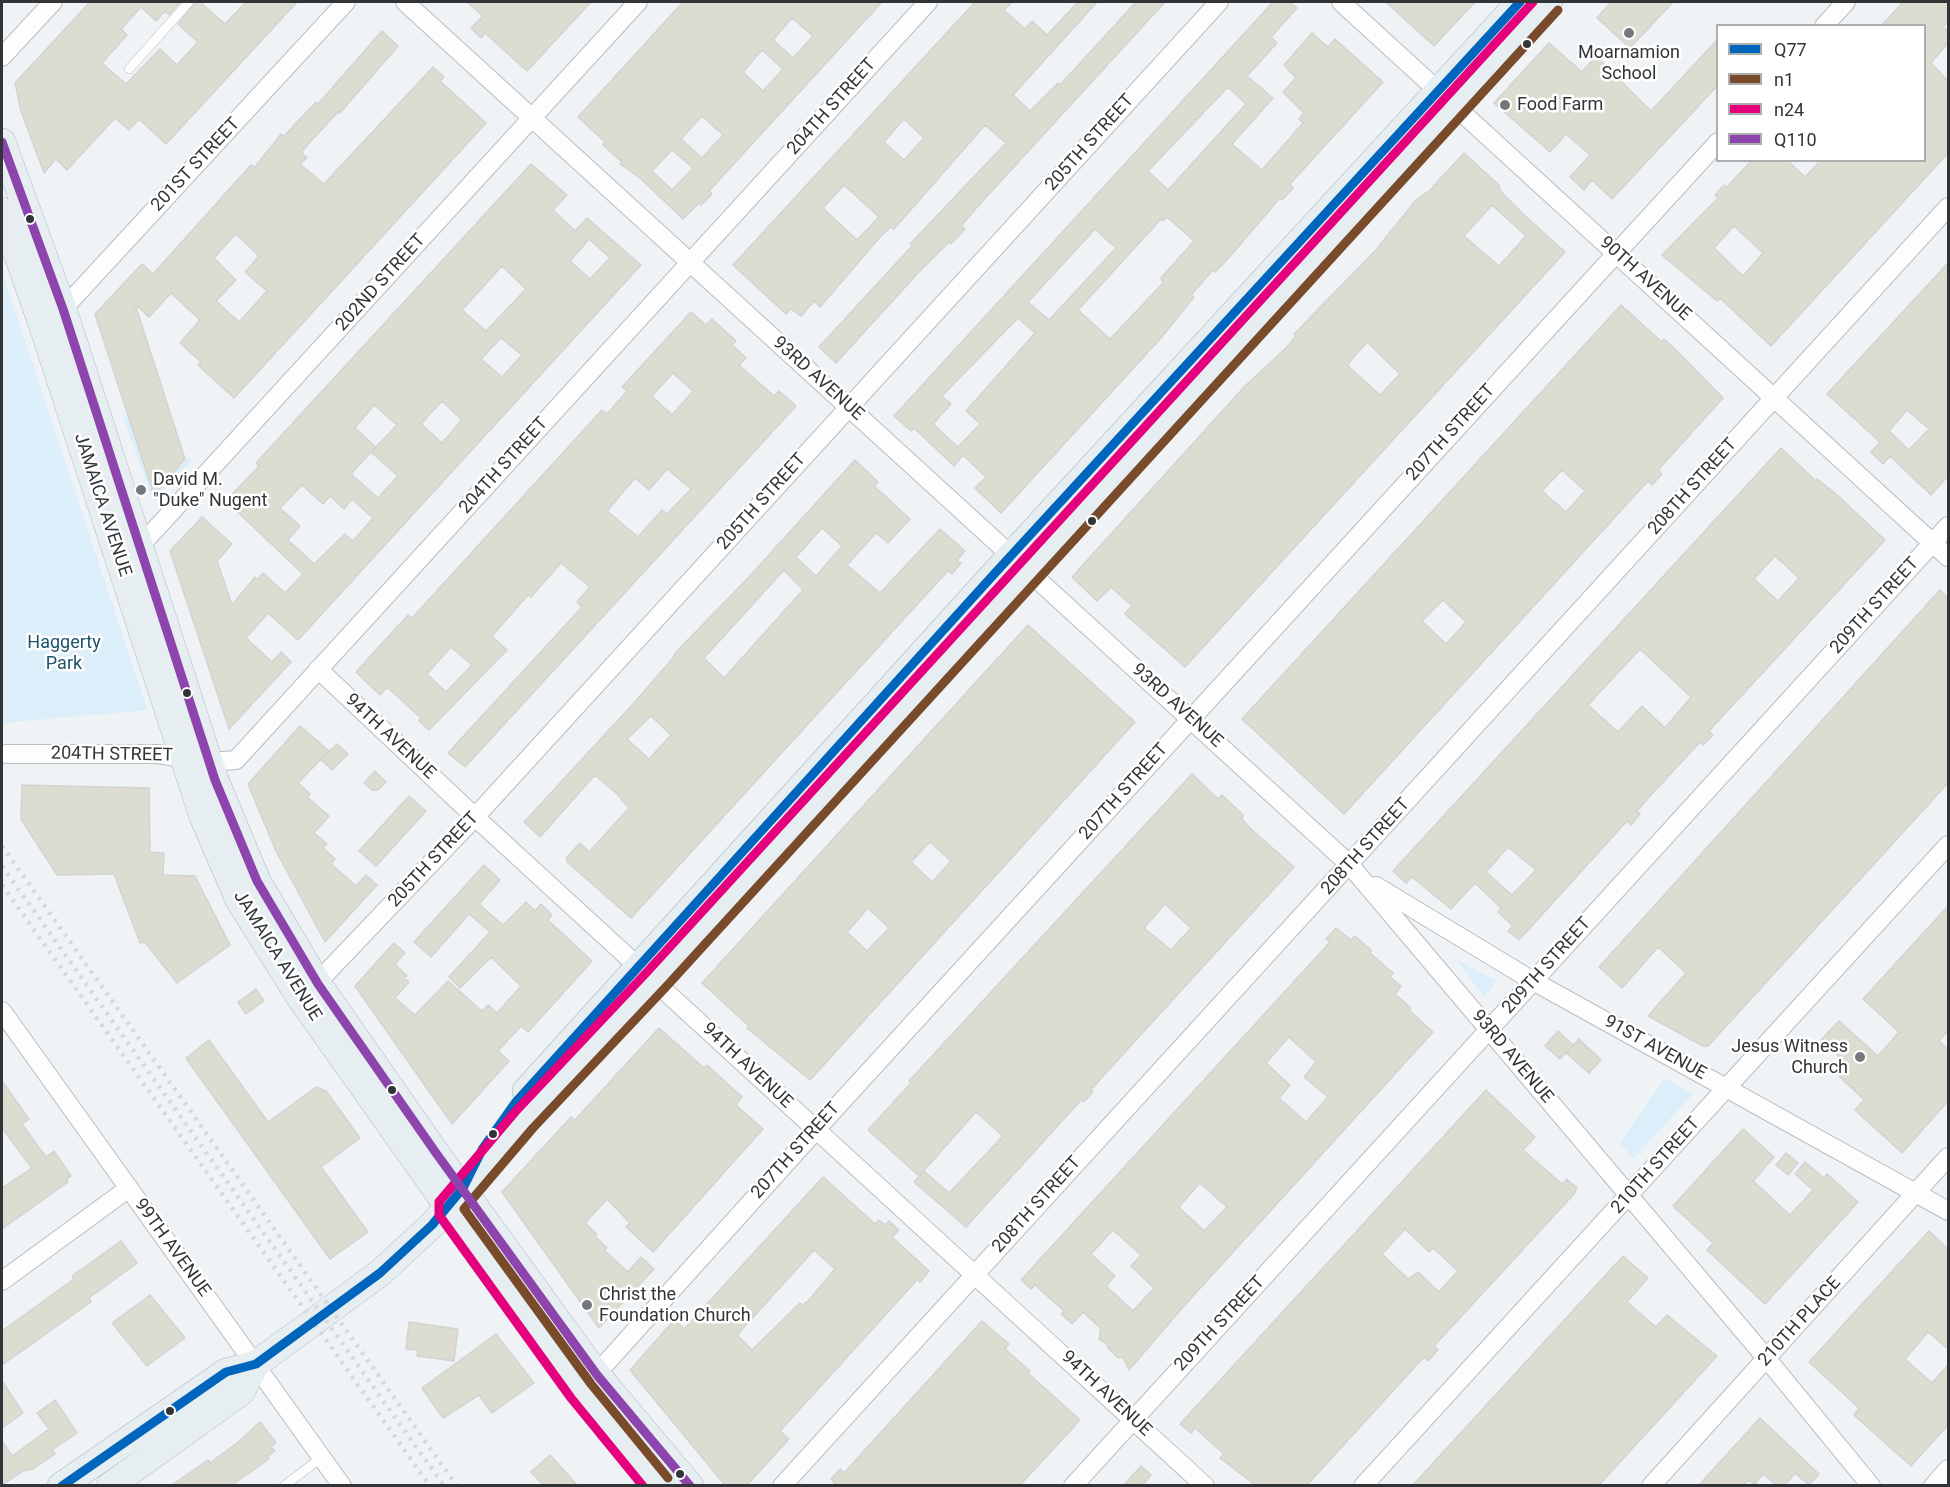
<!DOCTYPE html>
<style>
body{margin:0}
#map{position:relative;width:1950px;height:1487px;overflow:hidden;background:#eff3f6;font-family:Roboto,sans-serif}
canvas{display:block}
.frame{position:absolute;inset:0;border:3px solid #323537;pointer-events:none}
.legend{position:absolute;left:1716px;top:24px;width:210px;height:138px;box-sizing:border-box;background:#fff;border:2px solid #adaeaf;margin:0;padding:8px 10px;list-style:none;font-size:18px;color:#323537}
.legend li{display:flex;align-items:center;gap:12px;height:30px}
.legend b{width:30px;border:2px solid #adaeaf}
</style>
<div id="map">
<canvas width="1950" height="1487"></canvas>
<div class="frame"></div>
<ul class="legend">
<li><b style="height:8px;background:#0065bd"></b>Q77</li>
<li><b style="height:8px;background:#7a4b2a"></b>n1</li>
<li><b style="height:8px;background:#e5007d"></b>n24</li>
<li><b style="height:8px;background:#8e44ad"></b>Q110</li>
</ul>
</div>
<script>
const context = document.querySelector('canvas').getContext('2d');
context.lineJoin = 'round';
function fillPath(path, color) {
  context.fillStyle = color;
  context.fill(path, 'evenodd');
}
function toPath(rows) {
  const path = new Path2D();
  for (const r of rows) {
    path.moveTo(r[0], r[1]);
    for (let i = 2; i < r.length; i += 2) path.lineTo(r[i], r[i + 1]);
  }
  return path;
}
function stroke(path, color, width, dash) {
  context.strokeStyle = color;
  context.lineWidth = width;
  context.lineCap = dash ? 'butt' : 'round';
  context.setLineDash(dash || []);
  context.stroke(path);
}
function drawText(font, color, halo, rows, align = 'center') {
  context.font = font + ' Roboto,sans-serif';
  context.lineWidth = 5;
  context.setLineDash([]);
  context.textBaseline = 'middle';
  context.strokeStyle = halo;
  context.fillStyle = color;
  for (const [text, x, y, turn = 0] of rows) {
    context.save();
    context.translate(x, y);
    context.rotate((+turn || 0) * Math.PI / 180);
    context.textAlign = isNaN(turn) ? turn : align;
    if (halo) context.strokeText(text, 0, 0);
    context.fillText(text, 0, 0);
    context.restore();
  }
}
fillPath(toPath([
 [2,272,148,710,2,723],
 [128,416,154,495,189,457,192,460,153,501,123,417],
 [1457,960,1497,981,1484,997],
 [1665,1078,1693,1094,1633,1159,1620,1143]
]), '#dceef9');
const building = toPath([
 [90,2,180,2,169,15,165,11,156,21,141,7,121,29,127,35,102,63,126,84,160,49,177,65,198,42,178,24,196,2,200,2,225,24,246,2,297,2,166,144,139,119,129,130,115,118,67,170,56,159,44,173,21,111,15,83,90,2],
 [467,2,591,2,527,71,485,33,481,38,471,28,483,16,467,2],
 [683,2,882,2,709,191,712,194,701,205,699,203,683,219,640,178,620,164,622,162,603,145,605,142,578,117,683,2],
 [792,18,813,36,793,58,773,40,792,18],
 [762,50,783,69,763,91,743,72,762,50],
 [702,116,723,135,702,158,681,139,702,116],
 [672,150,693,168,672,190,652,171,672,150],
 [975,2,1012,2,1004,10,1025,29,1032,21,1047,35,1078,2,1097,2,1013,95,1030,111,1058,83,1060,85,1136,2,1165,2,979,205,961,226,965,229,951,244,949,242,919,272,836,363,819,347,912,246,910,244,1006,143,985,125,894,229,891,227,881,236,820,307,814,301,801,316,791,309,786,314,733,265,975,2],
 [904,119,924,138,904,160,884,142,904,119],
 [844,185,879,217,857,240,823,208,844,185],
 [1273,2,1290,2,1297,8,1271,37,1277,43,1247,76,1273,98,1232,144,1262,170,1303,123,1299,119,1304,113,1283,92,1296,78,1284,65,1312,33,1328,47,1335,39,1383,82,1290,184,1293,188,1282,200,1280,198,1226,261,1215,272,1213,270,1191,295,1194,297,1161,338,1001,513,975,488,986,477,963,455,954,466,914,428,911,431,894,416,1273,2],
 [1228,87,1246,104,1168,190,1148,171,1228,87],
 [1167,217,1194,241,1161,278,1163,283,1110,339,1078,310,1161,219,1163,221,1167,217],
 [1095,229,1116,248,1049,320,1028,302,1095,229],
 [1018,318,1035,333,966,411,980,424,958,447,933,424,951,404,942,396,1018,318],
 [1386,2,1475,2,1434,46,1386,2],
 [1611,2,1673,2,1630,48,1597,18,1611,2],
 [1903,2,1948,2,1948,21,1943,27,1948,32,1948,43,1931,63,1948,81,1948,153,1771,346,1720,298,1717,301,1662,255,1718,198,1715,195,1724,185,1727,187,1752,160,1787,160,1805,177,1821,160,1924,160,1924,26,1881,26,1903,2],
 [1734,226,1763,253,1743,276,1714,248,1734,226],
 [382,31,398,46,340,113,338,112,301,152,307,158,300,164,324,184,433,67,444,77,440,81,486,123,234,398,198,365,201,362,180,343,200,320,171,293,149,317,135,304,185,459,154,495,95,314,142,264,153,274,251,165,255,167,281,134,284,136,316,102,318,104,382,31],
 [236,234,259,256,245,272,267,291,239,322,216,301,236,280,214,258,236,234],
 [1718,39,1718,85,1612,199,1592,180,1584,190,1570,177,1590,155,1566,134,1550,152,1494,103,1549,43,1582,72,1596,56,1651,111,1718,39],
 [1464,153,1500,186,1499,188,1503,194,1523,214,1565,252,1185,667,1125,614,1132,606,1111,587,1097,601,1072,577,1245,386,1286,348,1296,336,1294,334,1375,251,1416,200,1430,190,1464,153],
 [1492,205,1526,236,1499,266,1464,236,1492,205],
 [1367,342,1400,374,1380,395,1347,365,1367,342],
 [531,164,567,195,553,210,575,231,587,218,641,265,298,640,268,613,246,638,272,662,281,652,291,662,229,729,170,551,202,517,232,544,217,561,232,605,255,577,258,579,263,573,285,593,303,574,226,501,259,466,256,463,531,164],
 [589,239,610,258,590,279,570,261,589,239],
 [502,266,526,289,486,331,462,310,502,266],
 [501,338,522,355,502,377,481,359,501,338],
 [442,401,462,420,442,443,421,424,442,401],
 [374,405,397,425,372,451,376,447,355,428,374,405],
 [371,452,398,476,378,498,351,474,371,452],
 [302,485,323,504,330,496,344,509,352,499,373,518,353,541,345,534,314,564,288,540,300,526,280,508,302,485],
 [1948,263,1948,476,1931,495,1890,456,1883,464,1871,452,1880,442,1827,394,1948,263],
 [1907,410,1929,429,1909,450,1889,431,1907,410],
 [1621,305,1662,342,1664,339,1676,350,1723,398,1658,470,1662,474,1652,485,1648,481,1344,814,1242,719,1621,305],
 [1562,470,1585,491,1566,512,1542,491,1562,470],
 [1443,600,1466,622,1446,644,1422,621,1443,600],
 [691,312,706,325,712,319,736,341,732,345,746,358,739,365,774,396,779,391,796,406,465,767,448,753,582,607,577,602,590,587,561,563,531,597,528,595,492,636,507,650,429,730,419,721,421,718,387,687,380,695,356,672,408,615,412,618,602,410,607,414,627,391,622,387,691,312],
 [673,373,693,391,672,415,652,396,673,373],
 [667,469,691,489,667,514,662,510,638,537,607,511,635,478,649,490,667,469],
 [451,647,472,665,446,692,427,674,451,647],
 [1781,448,1816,481,1817,479,1836,494,1885,540,1709,731,1713,735,1703,745,1700,742,1651,795,1637,811,1640,814,1631,825,1627,821,1519,940,1508,931,1513,926,1498,912,1501,908,1475,883,1451,909,1412,877,1406,883,1393,871,1781,448],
 [1775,556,1799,578,1778,601,1754,579,1775,556],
 [1640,649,1691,697,1665,728,1642,706,1618,732,1588,705,1640,649],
 [1508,847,1536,870,1512,895,1486,872,1508,847],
 [855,460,878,482,874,486,910,519,888,543,876,533,847,565,880,593,940,529,965,551,957,560,961,563,952,574,948,571,934,586,631,918,567,862,567,857,580,843,589,852,629,808,617,794,595,775,540,837,524,822,632,705,673,658,675,653,748,578,855,460],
 [822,528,842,546,816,576,796,557,822,528],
 [784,570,803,590,724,678,704,658,784,570],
 [651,716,671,735,649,759,627,739,651,716],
 [1940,590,1948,598,1948,783,1708,1046,1703,1046,1648,1016,1686,973,1658,947,1622,988,1599,967,1940,590],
 [1028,625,1135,722,810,1080,747,1028,749,1026,702,983,1028,625],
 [930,842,951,861,932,882,911,862,930,842],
 [868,908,889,928,867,951,847,932,868,908],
 [300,726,329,751,298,783,310,794,307,797,329,816,314,833,327,844,323,848,335,859,331,864,356,886,366,875,377,885,325,942,276,851,248,784,300,726],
 [337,744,348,754,332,770,321,759,337,744],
 [375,771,386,782,378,790,372,790,364,783,375,771],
 [1192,774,1218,799,1222,795,1243,815,1242,819,1251,829,1294,867,1105,1074,1091,1090,1093,1092,1084,1102,1081,1100,966,1227,914,1182,924,1171,949,1193,1003,1136,976,1112,919,1176,868,1130,911,1083,909,1081,1192,774],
 [1165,904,1191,928,1171,950,1144,928,1165,904],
 [22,785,149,788,150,852,164,853,163,875,195,876,230,945,177,983,145,942,140,943,114,874,57,875,21,819,22,785],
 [409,796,426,811,376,866,359,851,409,796],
 [484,865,500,880,479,904,503,925,526,902,535,911,541,904,552,915,548,920,592,961,528,1032,521,1026,498,1051,509,1061,452,1124,355,986,394,943,405,953,395,964,407,976,404,978,409,982,395,998,415,1015,448,981,482,1011,488,1005,497,1013,521,986,491,957,460,988,449,977,490,932,469,914,431,957,414,942,484,865],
 [1948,906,1948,1031,1939,1041,1948,1050,1948,1101,1902,1153,1855,1110,1864,1100,1839,1076,1849,1066,1821,1040,1839,1021,1878,1056,1899,1032,1863,999,1948,906],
 [1336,928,1351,940,1355,936,1372,951,1370,953,1393,973,1390,977,1401,986,1395,994,1411,1008,1409,1010,1433,1032,1184,1306,1129,1370,1123,1357,1118,1358,1108,1348,1107,1344,1099,1339,1101,1329,1083,1312,1072,1324,1061,1314,1064,1311,1035,1285,1031,1289,1021,1280,1310,964,1330,942,1326,939,1336,928],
 [1289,1037,1316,1062,1304,1077,1328,1097,1306,1122,1279,1098,1290,1085,1266,1063,1289,1037],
 [1200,1183,1227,1207,1204,1231,1179,1207,1200,1183],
 [1113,1230,1141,1255,1131,1266,1154,1288,1133,1311,1106,1286,1115,1276,1091,1254,1113,1230],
 [256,989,264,1001,246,1014,238,1002,256,989],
 [659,1028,704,1068,707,1065,742,1097,736,1105,763,1129,653,1252,626,1227,630,1223,607,1199,585,1223,597,1234,595,1236,607,1248,604,1250,628,1272,641,1257,654,1269,599,1328,502,1192,571,1117,575,1120,659,1028],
 [1558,1031,1573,1045,1560,1059,1545,1046,1558,1031],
 [1579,1039,1601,1060,1589,1073,1566,1053,1579,1039],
 [209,1040,268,1122,316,1087,326,1091,360,1138,321,1167,368,1232,330,1259,186,1058,209,1040],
 [2,1081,29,1119,22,1124,46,1157,54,1151,71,1176,66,1179,68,1182,2,1229,2,1188,32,1168,2,1128,2,1081],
 [1486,1090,1535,1137,1523,1150,1562,1184,1567,1179,1577,1188,1574,1194,1434,1346,1438,1350,1428,1361,1424,1357,1307,1485,1255,1485,1220,1458,1224,1454,1195,1428,1191,1433,1180,1424,1486,1090],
 [1405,1229,1429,1252,1433,1248,1458,1271,1439,1292,1418,1272,1408,1279,1382,1254,1405,1229],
 [1743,1129,1774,1157,1753,1181,1790,1215,1813,1190,1795,1174,1805,1162,1824,1178,1827,1174,1858,1202,1765,1304,1707,1250,1713,1243,1673,1206,1743,1129],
 [1786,1153,1798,1163,1788,1175,1776,1165,1786,1153],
 [823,1177,875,1224,879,1220,885,1225,889,1221,899,1230,892,1237,929,1271,920,1282,918,1279,780,1431,789,1439,747,1485,725,1485,630,1370,675,1319,684,1329,823,1177],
 [814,1250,835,1269,808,1301,802,1305,800,1303,752,1350,737,1335,814,1250],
 [1929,1231,1948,1249,1948,1349,1928,1332,1905,1359,1932,1383,1948,1365,1948,1425,1911,1466,1856,1417,1854,1415,1859,1408,1809,1362,1929,1231],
 [121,1241,137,1263,89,1298,91,1302,2,1365,2,1331,74,1279,72,1276,121,1241],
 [1623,1256,1648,1278,1627,1302,1656,1327,1667,1315,1717,1356,1599,1485,1413,1485,1623,1256],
 [150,1295,185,1338,147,1366,112,1323,150,1295],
 [982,1321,1009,1344,1005,1349,1030,1371,1028,1373,1080,1420,1048,1455,1020,1485,832,1485,835,1483,831,1479,840,1469,844,1473,982,1321],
 [409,1322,458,1329,454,1361,417,1356,418,1350,406,1349,409,1322],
 [496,1334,534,1383,492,1413,479,1395,443,1418,422,1388,496,1334],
 [2,1381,23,1413,2,1428,2,1381],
 [55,1400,77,1433,52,1450,55,1454,33,1469,23,1471,2,1485,2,1441,12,1456,49,1429,37,1413,55,1400],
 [1760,1418,1819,1474,1809,1485,1795,1473,1785,1485,1776,1485,1763,1474,1754,1485,1749,1480,1744,1485,1699,1485,1760,1418],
 [260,1422,276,1443,271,1447,275,1451,267,1457,269,1459,232,1485,172,1485,208,1460,210,1463,237,1443,260,1422],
 [550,1455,577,1485,543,1485,531,1472,550,1455],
 [1141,1466,1151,1475,1143,1485,1124,1485,1141,1466]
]);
fillPath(building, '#dcdcd1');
stroke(building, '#d2d4d4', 1.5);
const lane = toPath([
 [129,69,189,2],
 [284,1486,322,1457]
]);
const street = toPath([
 [405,2,1349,864,1767,1359,1871,1486],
 [1341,2,1948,557],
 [1824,26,1846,2],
 [2,57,53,2],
 [55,313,63,309,346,2],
 [133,549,141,545,638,2],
 [318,669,475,817,1205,1486],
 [6,754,157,754,210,762,236,760,928,2],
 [1376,886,1533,981,1948,1211],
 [311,989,475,817,1219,2],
 [2,1011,342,1486],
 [2,1281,129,1188],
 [590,1381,832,1112,1718,142],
 [782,1486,1948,207],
 [1073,1486,1948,526],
 [1363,1486,1948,845],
 [1651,1486,1948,1157],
 [1933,1486,1948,1469]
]);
const primary = toPath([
 [2,142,63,309,215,780,257,881,318,984,436,1153,597,1375,690,1486],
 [2,211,41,321,203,817,239,900,301,999,449,1208,581,1391,659,1486],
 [526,1091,996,572,1520,2],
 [61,1486,226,1372,256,1364],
 [110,1486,241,1392,256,1364,380,1273,432,1225,524,1120,655,981,1549,2]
]);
stroke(lane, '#babdbe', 10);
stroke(street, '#babdbe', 20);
stroke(primary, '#a9b8c0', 28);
stroke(lane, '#fdfdfe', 9);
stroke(street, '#fdfdfe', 18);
stroke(primary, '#e6eef2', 27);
stroke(toPath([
 [2,846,457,1486],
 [2,866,444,1486],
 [2,885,430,1486]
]), '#d6d8d9', 4.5, [3, 6]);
stroke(toPath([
 [62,1486,226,1372,256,1364,380,1273,432,1225,463,1188,483,1148,515,1103,996,572,1520,2]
]), '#0065bd', 9);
stroke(toPath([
 [668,1478,591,1384,464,1209,533,1128,664,989,1558,10]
]), '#7a4b2a', 9);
stroke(toPath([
 [643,1486,571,1398,439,1215,439,1202,515,1112,646,973,1533,2]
]), '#e5007d', 9);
stroke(toPath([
 [2,142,63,309,215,780,257,881,318,984,436,1153,597,1375,690,1486]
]), '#8e44ad', 9);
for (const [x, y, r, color] of [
 [1629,33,6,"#74787a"],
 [1527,44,5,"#323537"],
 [1505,105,6,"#74787a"],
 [30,219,5,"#323537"],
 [141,490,6,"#74787a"],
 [1092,521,5,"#323537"],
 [187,693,5,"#323537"],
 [1860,1057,6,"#74787a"],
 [392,1090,5,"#323537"],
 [493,1134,5,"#323537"],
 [587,1305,6,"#74787a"],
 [170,1411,5,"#323537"],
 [680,1474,5,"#323537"]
]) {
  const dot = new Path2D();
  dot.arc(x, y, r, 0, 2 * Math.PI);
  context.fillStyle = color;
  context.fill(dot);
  stroke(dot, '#fff', 2);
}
drawText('18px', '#323537', '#fff', [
 ["Moarnamion",1629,53,"center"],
 ["School",1629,74,"center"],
 ["Food Farm",1517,105],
 ["David M.",153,480],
 ["\"Duke\" Nugent",153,501],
 ["Jesus Witness",1848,1047,"right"],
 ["Church",1848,1068,"right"],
 ["Christ the",599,1295],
 ["Foundation Church",599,1316]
], 'left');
drawText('18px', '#323537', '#fff', [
 ["204TH STREET",832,107,-48],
 ["205TH STREET",1090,143,-48],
 ["201ST STREET",196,165,-47],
 ["90TH AVENUE",1645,279,42],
 ["202ND STREET",381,283,-48],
 ["93RD AVENUE",818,379,42],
 ["207TH STREET",1451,433,-48],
 ["204TH STREET",504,466,-48],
 ["208TH STREET",1693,487,-48],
 ["205TH STREET",762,502,-48],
 ["JAMAICA AVENUE",102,505,72],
 ["209TH STREET",1875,606,-48],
 ["93RD AVENUE",1177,706,42],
 ["94TH AVENUE",390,737,43],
 ["204TH STREET",112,755,1],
 ["207TH STREET",1124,792,-48],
 ["208TH STREET",1366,847,-48],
 ["205TH STREET",434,860,-47],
 ["JAMAICA AVENUE",277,956,58],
 ["209TH STREET",1547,966,-48],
 ["91ST AVENUE",1655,1048,29],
 ["93RD AVENUE",1512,1057,50],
 ["94TH AVENUE",747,1066,43],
 ["207TH STREET",796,1151,-48],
 ["210TH STREET",1656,1166,-48],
 ["208TH STREET",1037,1205,-48],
 ["99TH AVENUE",172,1248,54],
 ["210TH PLACE",1800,1322,-48],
 ["209TH STREET",1220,1324,-47],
 ["94TH AVENUE",1106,1394,43]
]);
drawText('18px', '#1c546e', '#fff', [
 ["Haggerty",64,643],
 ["Park",64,664]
]);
</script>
